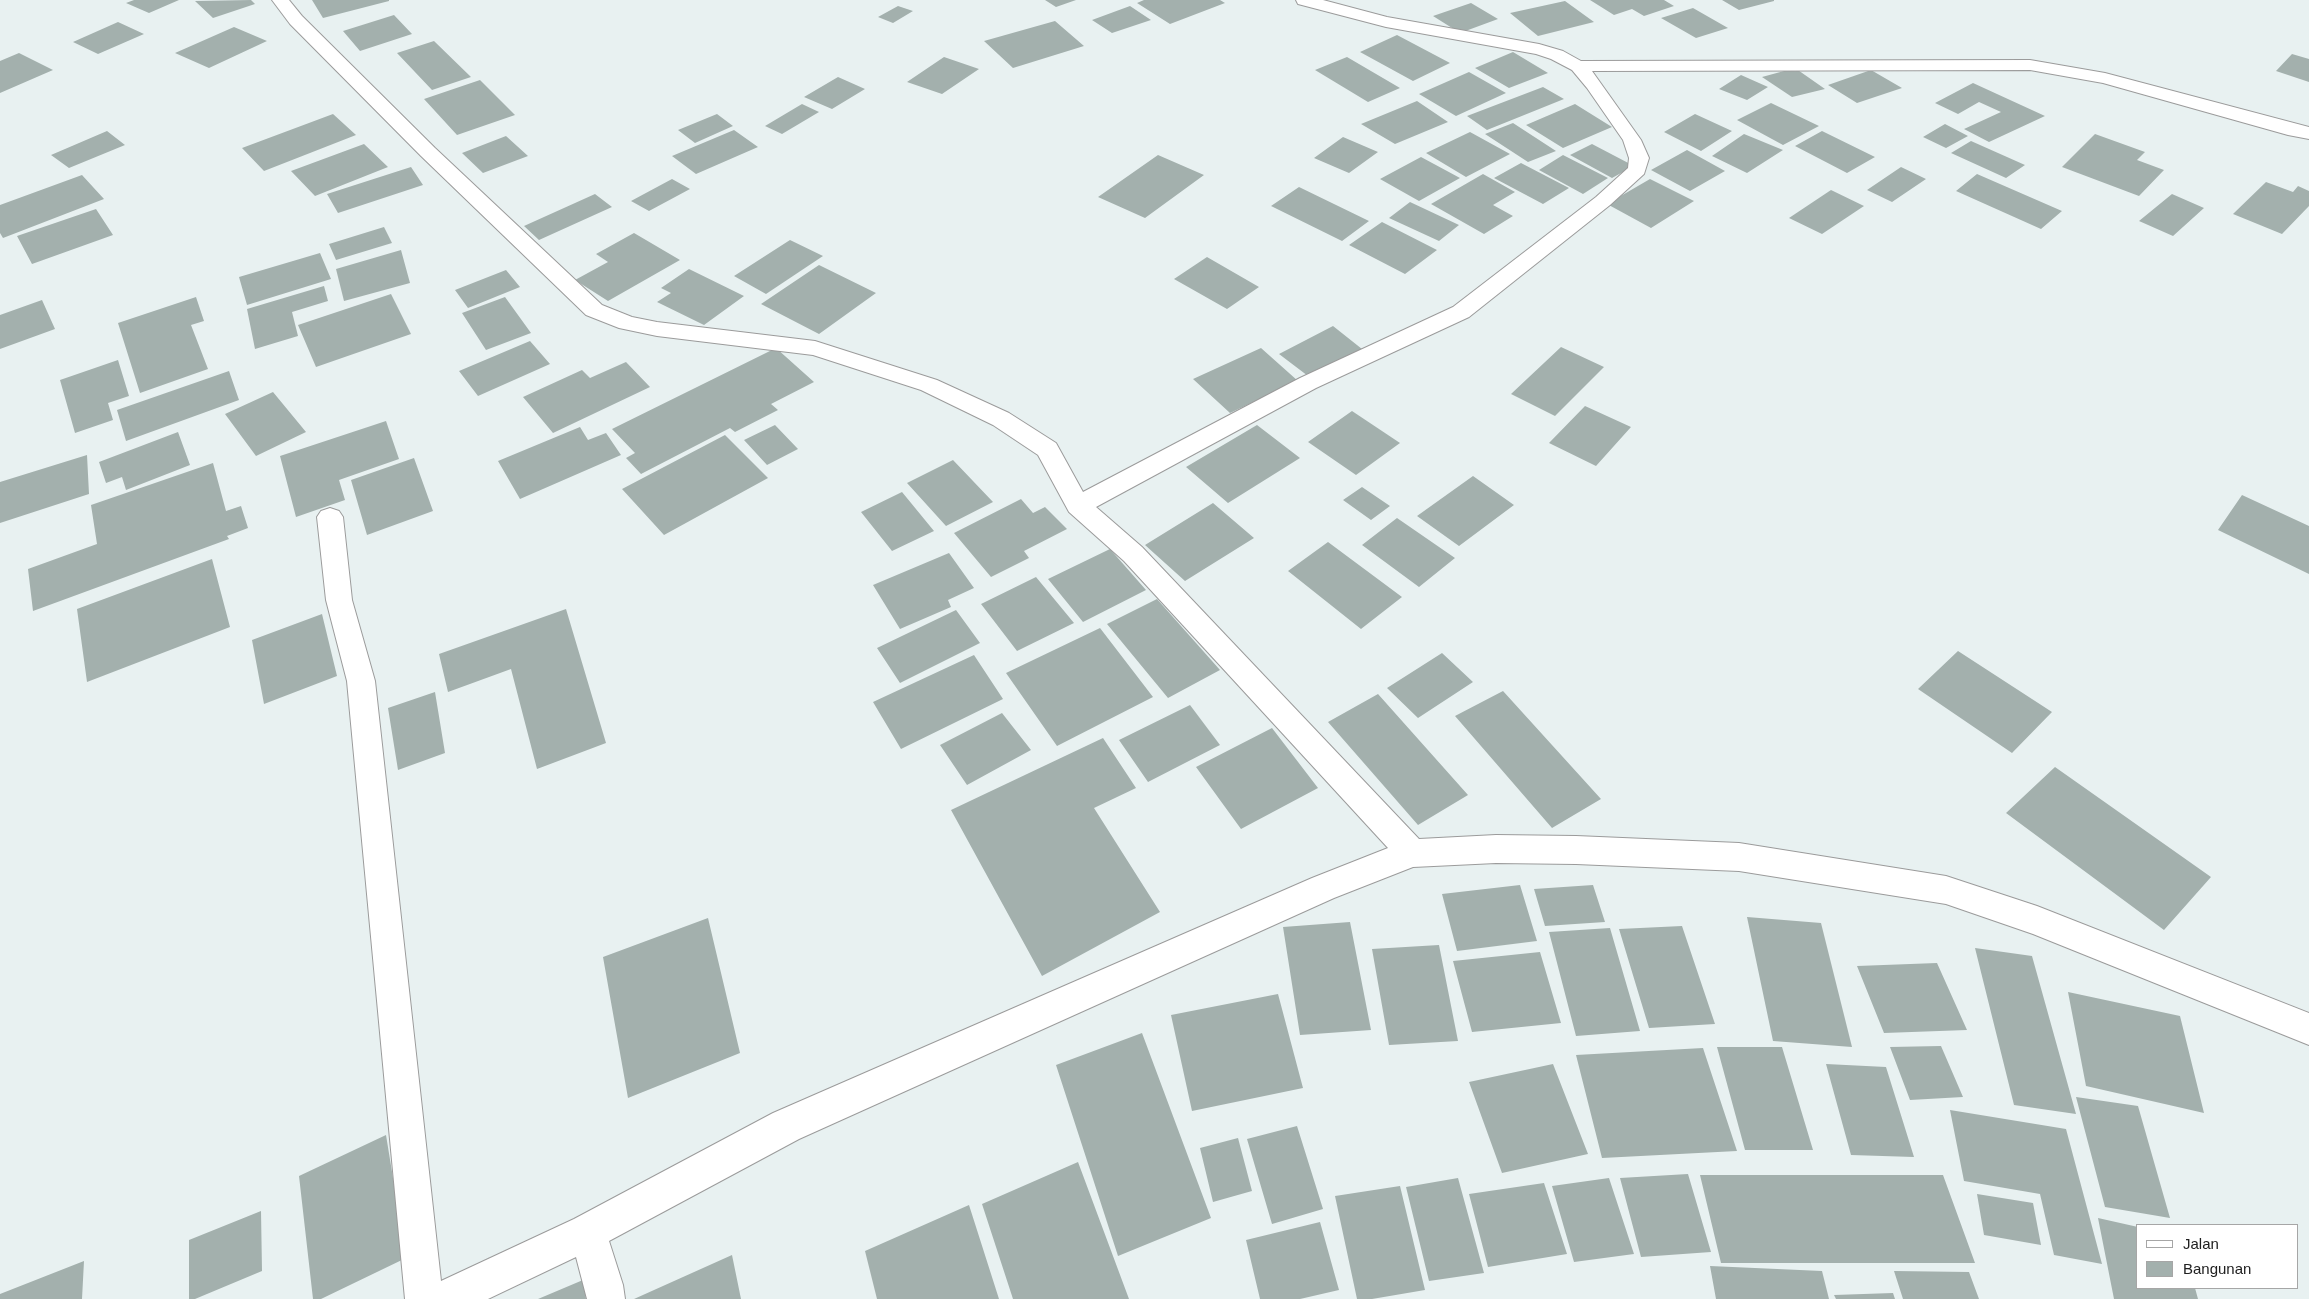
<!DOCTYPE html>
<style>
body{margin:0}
#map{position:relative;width:2309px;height:1299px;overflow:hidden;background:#e8f1f1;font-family:Helvetica,sans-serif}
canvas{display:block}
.legend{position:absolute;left:2136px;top:1224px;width:162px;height:65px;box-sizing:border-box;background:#fff;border:1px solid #a6a6a6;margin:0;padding:6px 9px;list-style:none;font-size:15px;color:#212121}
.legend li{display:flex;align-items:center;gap:10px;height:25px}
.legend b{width:25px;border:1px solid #a6a6a6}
</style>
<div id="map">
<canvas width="2309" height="1299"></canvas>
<ul class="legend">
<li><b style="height:6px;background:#fff"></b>Jalan</li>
<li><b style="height:14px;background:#a3b0ad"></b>Bangunan</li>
</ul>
</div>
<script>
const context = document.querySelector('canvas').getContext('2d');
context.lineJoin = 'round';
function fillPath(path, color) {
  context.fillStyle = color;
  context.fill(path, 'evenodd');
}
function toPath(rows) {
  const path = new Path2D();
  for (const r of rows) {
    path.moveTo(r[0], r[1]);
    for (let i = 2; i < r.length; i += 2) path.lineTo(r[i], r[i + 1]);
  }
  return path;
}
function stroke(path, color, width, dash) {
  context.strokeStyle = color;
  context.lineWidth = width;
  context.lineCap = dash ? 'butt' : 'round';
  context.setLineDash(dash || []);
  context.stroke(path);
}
fillPath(toPath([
 [134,0,179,0,149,13,126,3],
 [251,0,255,4,213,18,195,1],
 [312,0,389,0,389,1,323,18],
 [1045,0,1076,0,1056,7],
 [1144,0,1220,0,1225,3,1170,24,1137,3],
 [1590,0,1664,0,1674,6,1644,16,1632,9,1614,15],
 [1722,0,1774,0,1774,1,1739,10],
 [1565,1,1594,22,1538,36,1510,13],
 [1471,3,1498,19,1460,33,1433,16],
 [898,6,913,11,893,23,878,17],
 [1130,6,1151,20,1112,33,1092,20],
 [1693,8,1728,28,1696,38,1661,18],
 [394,15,412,34,360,51,343,31],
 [1055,21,1084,46,1013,68,984,41],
 [118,22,144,34,98,54,73,42],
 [234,27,267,41,209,68,175,53],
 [1397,35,1450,63,1413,81,1360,52],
 [434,41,471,77,432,90,397,53],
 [1513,52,1548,73,1509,88,1475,68],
 [19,53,53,70,0,93,0,61],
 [2292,54,2309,59,2309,82,2276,71],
 [944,57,979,69,942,94,907,82],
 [1347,57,1400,88,1368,102,1315,70],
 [1795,68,1825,89,1792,97,1762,77],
 [1871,70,1902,88,1857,103,1828,85],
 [1469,72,1506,93,1456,116,1419,94],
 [1741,75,1768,87,1747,100,1719,89],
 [838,77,865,89,832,109,804,97],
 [480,80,515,115,457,135,424,99],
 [1973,83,2045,116,1989,142,1964,129,2001,112,1979,102,1958,114,1935,103],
 [1543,87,1564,99,1487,130,1467,116],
 [1417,101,1448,122,1395,144,1361,124],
 [1771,103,1819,126,1783,145,1737,120],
 [802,104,819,112,782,134,765,126],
 [1575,104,1612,127,1563,148,1526,125],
 [333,114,356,135,264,171,242,148],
 [717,114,733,126,695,143,678,130],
 [1695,114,1732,131,1701,151,1664,132],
 [1513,123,1556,151,1528,162,1485,134],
 [1945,124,1968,136,1946,148,1923,137],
 [734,130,758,147,696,174,672,156],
 [107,131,125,145,69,168,51,155],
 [1822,131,1875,157,1847,173,1795,146],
 [1470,132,1510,154,1466,177,1426,153],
 [1744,134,1783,150,1747,173,1712,156],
 [2095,134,2145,152,2137,160,2164,170,2139,196,2062,167],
 [506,136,528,156,483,173,462,153],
 [1343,137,1378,152,1349,173,1314,158],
 [1971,141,2025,165,2006,178,1951,153],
 [364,144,388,167,315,196,291,171],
 [1592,144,1634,166,1612,178,1570,155],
 [1687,150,1725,171,1690,191,1651,170],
 [1158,155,1204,175,1145,218,1098,197],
 [1563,155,1608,178,1583,194,1539,170],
 [1421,157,1460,178,1419,201,1380,179],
 [1521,163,1569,188,1543,204,1494,178],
 [411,167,423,185,338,213,327,194],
 [1901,167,1926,179,1892,202,1867,190],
 [1483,174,1515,192,1493,205,1513,216,1484,234,1431,204],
 [1977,174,2062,211,2041,229,1956,191],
 [82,175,104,199,3,238,0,233,0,205],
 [672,179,690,189,649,211,631,201],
 [1650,179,1694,201,1651,228,1607,204],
 [2266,182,2293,192,2298,186,2309,191,2309,206,2282,234,2233,214],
 [1299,187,1369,221,1342,241,1271,206],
 [1831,190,1864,206,1822,234,1789,218],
 [595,194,612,207,539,240,524,226],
 [2172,194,2204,208,2173,236,2139,221],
 [1410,202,1459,225,1439,241,1389,218],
 [96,209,113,235,32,264,17,236],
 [1382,222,1437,250,1405,274,1349,245],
 [384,227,392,243,336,260,329,244],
 [634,233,680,260,608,301,575,280,608,262,596,254],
 [790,240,823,256,766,294,734,276],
 [401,250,410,283,344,301,336,269],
 [320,253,331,279,247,305,239,277],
 [1207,257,1259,287,1227,309,1174,279],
 [819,265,876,293,819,334,761,304],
 [689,269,744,296,704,325,657,302,671,293,661,288],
 [506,270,520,287,468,308,455,290],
 [324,286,328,301,292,312,298,336,255,349,247,309],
 [391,294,411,334,316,367,298,325],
 [196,297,204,321,191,325,208,369,140,393,118,323],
 [505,297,531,333,486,350,462,313],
 [42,300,55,329,0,349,0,315],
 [1333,326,1362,349,1308,376,1279,354],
 [530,341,550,364,478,396,459,371],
 [1561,347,1604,367,1555,416,1511,394],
 [776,348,814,382,771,404,778,410,735,432,730,428,641,474,626,458,635,453,612,429],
 [1261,348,1298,381,1230,413,1193,379],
 [118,360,129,396,108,403,113,420,75,433,60,380],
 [626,362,650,387,553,433,523,397,582,370,590,378],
 [229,371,239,400,126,441,117,410],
 [273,392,306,432,256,456,225,414],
 [1585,406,1631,427,1596,466,1549,443],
 [1352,411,1400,443,1356,475,1308,442],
 [386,421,399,459,339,480,345,500,296,517,280,456],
 [775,425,798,449,767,465,744,440],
 [1257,425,1300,458,1228,503,1186,467],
 [580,427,588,440,606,433,621,455,520,499,498,461],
 [178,432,190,465,126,490,122,477,106,483,99,462],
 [725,435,768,478,664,535,622,489],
 [87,455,89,494,0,523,0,482],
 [414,458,433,511,367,535,351,480],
 [953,460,993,502,946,526,907,483],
 [213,463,226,511,241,506,248,528,227,536,229,539,33,611,28,569,97,544,91,505],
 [1473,476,1514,505,1459,546,1417,516],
 [1362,487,1390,506,1371,520,1343,500],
 [902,492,934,531,892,551,861,512],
 [2242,495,2309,526,2309,574,2218,530],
 [1021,499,1033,513,1045,507,1067,529,1024,551,1029,558,991,577,954,533],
 [1213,503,1254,538,1185,581,1145,545],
 [1397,518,1455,558,1419,587,1362,545],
 [1328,542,1402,597,1361,629,1288,571],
 [1110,549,1146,590,1083,622,1048,579],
 [949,553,974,588,948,600,951,607,900,629,873,585],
 [212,559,230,627,87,682,77,609],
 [1036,577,1074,623,1017,651,981,604],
 [1157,599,1220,670,1168,698,1107,624],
 [566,609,606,743,537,769,511,669,448,692,439,654],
 [956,610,980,643,900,683,877,648],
 [322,614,337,676,264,704,252,640],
 [1100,628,1153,697,1057,746,1006,673],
 [1958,651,2052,712,2012,753,1918,689],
 [1442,653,1473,682,1418,718,1387,688],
 [974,655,1003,699,901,749,873,702],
 [1503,691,1601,799,1552,828,1455,716],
 [435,692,445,753,398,770,388,708],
 [1378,694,1468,795,1418,825,1328,722],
 [1190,705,1220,745,1148,782,1119,740],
 [1002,713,1031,750,967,785,940,745],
 [1272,728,1318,788,1241,829,1196,767],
 [1103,738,1136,788,1094,808,1160,912,1042,976,951,810],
 [2055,767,2211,877,2164,930,2006,813],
 [1520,885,1537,941,1457,951,1442,894],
 [1593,885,1605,922,1545,926,1534,889],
 [1747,917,1821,923,1852,1047,1773,1041],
 [708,918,740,1053,628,1098,603,957],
 [1350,922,1371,1030,1300,1035,1283,927],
 [1682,926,1715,1024,1649,1028,1619,929],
 [1610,928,1640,1031,1576,1036,1549,932],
 [1439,945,1458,1041,1389,1045,1372,949],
 [1975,948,2032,956,2076,1114,2014,1105],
 [1540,952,1561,1023,1472,1032,1453,961],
 [1937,963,1967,1030,1884,1033,1857,966],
 [2068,992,2180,1016,2204,1113,2086,1086],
 [1278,994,1303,1088,1192,1111,1171,1015],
 [1142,1033,1211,1218,1118,1256,1056,1065],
 [1941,1046,1963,1097,1910,1100,1890,1047],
 [1717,1047,1782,1047,1813,1150,1745,1150],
 [1703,1048,1737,1151,1602,1158,1576,1055],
 [1553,1064,1588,1154,1502,1173,1469,1082],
 [1826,1064,1886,1067,1914,1157,1851,1155],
 [2076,1097,2138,1106,2170,1218,2105,1207],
 [1950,1110,2066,1129,2102,1264,2054,1255,2040,1194,1964,1181],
 [1297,1126,1323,1209,1272,1224,1247,1139],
 [386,1135,406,1258,321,1299,313,1299,299,1176],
 [1238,1138,1252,1191,1213,1202,1200,1148],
 [1078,1162,1129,1299,1013,1299,982,1204],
 [1688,1174,1711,1252,1641,1257,1620,1178],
 [1700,1175,1943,1175,1975,1263,1721,1263],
 [1458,1178,1484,1273,1429,1281,1406,1187],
 [1609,1178,1634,1254,1574,1262,1552,1186],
 [1544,1183,1567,1254,1488,1267,1469,1194],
 [1400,1186,1425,1290,1372,1299,1357,1299,1335,1196],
 [1977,1194,2033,1203,2041,1245,1984,1235],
 [969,1205,999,1299,877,1299,865,1251],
 [261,1211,262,1271,195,1299,189,1299,189,1240],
 [2098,1218,2138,1227,2138,1288,2195,1288,2198,1299,2114,1299],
 [1320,1222,1339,1290,1300,1299,1260,1299,1246,1240],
 [732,1255,741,1299,634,1299],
 [84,1261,82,1299,0,1299,0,1294],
 [1710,1266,1822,1271,1829,1299,1716,1299],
 [1894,1271,1969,1272,1979,1299,1903,1299],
 [583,1280,586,1299,538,1299],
 [1893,1293,1895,1299,1836,1299,1834,1295]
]), '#a3b0ad');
const minor = toPath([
 [272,0,289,0,302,16,435,148,602,305,632,317,657,322,815,341,937,380,1009,413,1056,443,1083,492,1300,378,1453,307,1596,197,1628,168,1629,158,1623,140,1587,88,1572,70,1551,59,1536,54,1386,27,1298,4,1296,0,1323,0,1387,17,1539,44,1563,51,1581,61,2030,60,2105,73,2309,127,2309,139,2288,135,2103,83,2030,70,1592,71,1641,140,1649,158,1644,174,1610,205,1469,317,1316,388,1096,507,1142,547,1419,839,1496,835,1576,836,1739,843,1946,876,2037,906,2309,1013,2309,1045,2033,934,1946,904,1739,871,1576,864,1496,863,1413,867,1334,898,799,1139,609,1241,623,1285,625,1299,587,1299,576,1257,488,1299,405,1299,347,681,326,600,317,517,321,511,330,508,339,511,343,517,352,600,375,681,441,1281,574,1219,773,1113,1312,878,1388,848,1124,561,1069,512,1038,455,993,425,921,390,813,355,657,336,619,328,586,315,421,156,290,24,272,0]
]);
stroke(minor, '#9b9b9b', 2);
fillPath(minor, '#fff');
</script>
